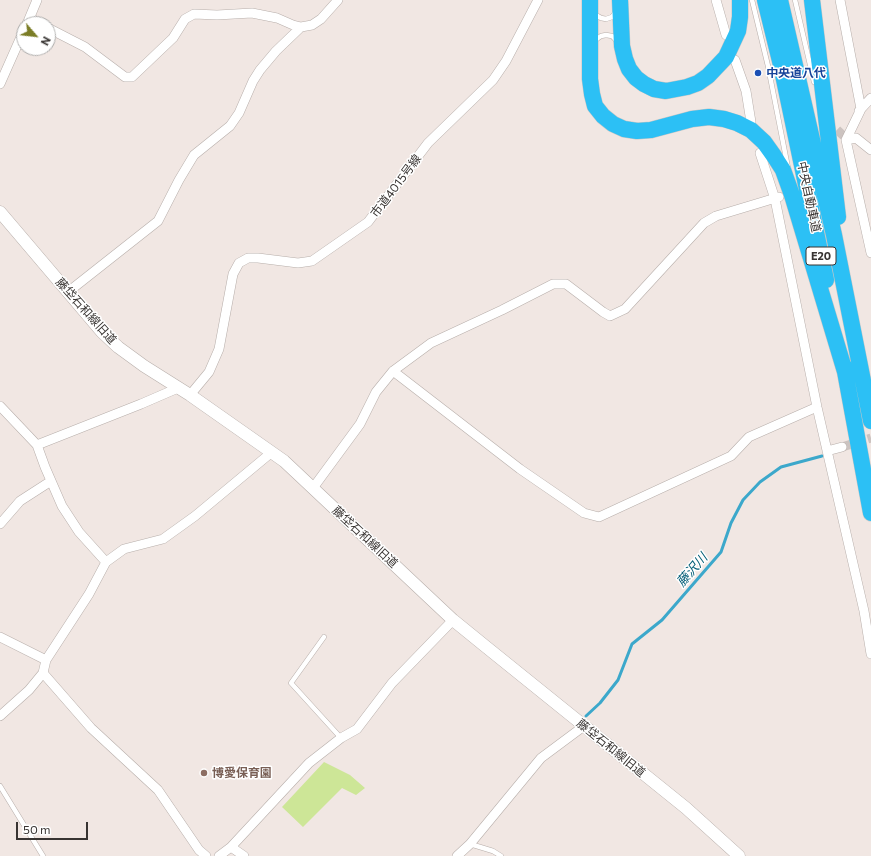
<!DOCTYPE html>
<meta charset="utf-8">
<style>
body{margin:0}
#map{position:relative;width:871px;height:856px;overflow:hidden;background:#f1e7e3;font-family:Commissioner,sans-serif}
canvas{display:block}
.north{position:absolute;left:16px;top:16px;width:40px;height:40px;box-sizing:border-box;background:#fff;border:1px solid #afaead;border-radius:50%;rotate:118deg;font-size:11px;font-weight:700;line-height:16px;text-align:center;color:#383432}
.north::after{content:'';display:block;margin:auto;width:14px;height:18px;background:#7b7d26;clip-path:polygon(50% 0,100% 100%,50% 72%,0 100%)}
.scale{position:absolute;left:16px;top:822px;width:72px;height:18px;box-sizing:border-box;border:2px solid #383432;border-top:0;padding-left:5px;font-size:12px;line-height:14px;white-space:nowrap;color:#383432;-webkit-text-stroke:3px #fff;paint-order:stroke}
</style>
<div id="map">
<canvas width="871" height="856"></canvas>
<div class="north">N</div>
<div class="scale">50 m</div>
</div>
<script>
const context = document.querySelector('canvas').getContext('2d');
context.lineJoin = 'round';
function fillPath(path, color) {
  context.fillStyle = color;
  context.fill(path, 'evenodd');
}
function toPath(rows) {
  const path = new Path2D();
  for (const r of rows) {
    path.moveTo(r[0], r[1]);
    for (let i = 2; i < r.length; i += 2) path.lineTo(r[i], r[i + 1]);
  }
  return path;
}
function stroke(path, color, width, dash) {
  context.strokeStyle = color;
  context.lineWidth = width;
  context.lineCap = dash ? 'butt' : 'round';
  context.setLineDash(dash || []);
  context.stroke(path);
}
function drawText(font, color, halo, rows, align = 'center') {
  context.font = font + ' Commissioner,"Noto Sans JP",sans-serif';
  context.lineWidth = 3;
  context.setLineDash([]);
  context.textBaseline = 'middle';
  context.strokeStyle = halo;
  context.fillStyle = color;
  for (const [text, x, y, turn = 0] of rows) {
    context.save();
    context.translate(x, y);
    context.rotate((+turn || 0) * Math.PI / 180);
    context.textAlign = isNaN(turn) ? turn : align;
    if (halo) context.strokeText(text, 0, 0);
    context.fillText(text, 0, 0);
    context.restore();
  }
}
fillPath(toPath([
 [324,762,350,775,365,788,356,795,342,788,303,827,282,807]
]), '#cde697');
stroke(toPath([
 [586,716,600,703,618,680,632,644,662,620,721,552,731,523,743,500,760,482,781,467,822,456]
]), '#3ca8cb', 3);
stroke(toPath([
 [828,146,845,128],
 [842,447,871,438]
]), '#ccc3c0', 9, [9, 4.5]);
const lane = toPath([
 [752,0,768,66,788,168],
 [795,0,814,82],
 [594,14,601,18,606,19,612,17,616,12],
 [594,41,601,36,606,35,612,36,618,42],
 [324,637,291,683,341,738],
 [0,786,43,856],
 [470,844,493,851,501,856]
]);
const street = toPath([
 [716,0,726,35],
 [840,0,861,109,846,140,871,253],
 [30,18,41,24],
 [27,24,37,0],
 [48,28,85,47,125,77,132,77,173,38,185,19,194,14,217,15,252,13,277,18,293,25,301,27,312,25,321,19,338,0],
 [735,60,746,91,751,122],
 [0,84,24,30],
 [859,111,871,98],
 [846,140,856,138,871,150],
 [760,153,775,199,817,407,864,611,871,654],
 [68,292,158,221,179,180,194,155,230,126,239,113,253,81,260,70,276,51,301,27],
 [393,371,520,469,584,513,599,517,731,456,749,437,817,407],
 [190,395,209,372,219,349,233,274,239,263,248,258,258,258,298,263,312,261,368,222,428,143,493,80,506,61,538,0],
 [0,406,37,445,45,467,62,506,79,532,106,562],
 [37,445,141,404,178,388],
 [827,451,842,447],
 [313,488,360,424,376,392,393,371,431,343,502,310,553,284,566,284,603,312,610,316,625,309,704,223,716,216,779,197],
 [0,524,20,501,51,481],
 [0,637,46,660],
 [43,673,91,728,158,790,199,850,206,856],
 [0,716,29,690,43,673,46,660,89,594,106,562,124,549,163,539,195,516,272,452],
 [231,847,244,856],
 [219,856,231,847,309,763,341,738,357,729,392,683,453,620],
 [457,856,470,844,541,758,584,726]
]);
const secondary = toPath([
 [0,212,102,332,118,347,144,366,190,395,284,461,453,620,485,646,686,808,739,856]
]);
const highway = toPath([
 [590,0,590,79,592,94,595,106,603,116,613,124,624,129,637,131,651,130,692,119,709,117,724,119,737,123,751,130,764,142,774,156,783,170,792,195,846,375],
 [620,0,622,46,625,59,629,69,636,78,644,84,654,89,666,91,687,87,698,83,708,76,726,57,738,31,740,17,740,0],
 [765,0,781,65,826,280],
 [780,0,834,235,871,421],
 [812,0,838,217],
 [844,366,871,513]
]);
stroke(lane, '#b7aeaa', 5.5);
stroke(street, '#b7aeaa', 10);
stroke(secondary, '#b7aeaa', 13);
stroke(highway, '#c7c6c6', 17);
stroke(lane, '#fff', 4.5);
stroke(street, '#fff', 9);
stroke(secondary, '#fff', 12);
stroke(highway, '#2cc0f5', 16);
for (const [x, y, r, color] of [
 [758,73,4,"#1a4fb4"],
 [204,773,4,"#8d6e63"]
]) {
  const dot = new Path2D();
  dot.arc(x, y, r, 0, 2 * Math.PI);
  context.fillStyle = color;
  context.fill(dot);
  stroke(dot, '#fff', 1.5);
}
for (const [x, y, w] of [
 [821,256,30]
]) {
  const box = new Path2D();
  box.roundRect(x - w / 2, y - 9, w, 18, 3);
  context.fillStyle = '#fff';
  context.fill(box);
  stroke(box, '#383432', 1);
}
drawText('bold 11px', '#383432', null, [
 ["E20",821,256]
]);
drawText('bold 12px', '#164399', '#fff', [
 ["中央道八代",766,73]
], 'left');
drawText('12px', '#383432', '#fff', [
 ["市道4015号線",396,186,-53],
 ["中央自動車道",809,197,78],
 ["藤垈石和線旧道",86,311,48],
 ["藤垈石和線旧道",365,537,43],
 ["藤垈石和線旧道",611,748,39]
]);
drawText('bold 12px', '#785e54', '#fff', [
 ["博愛保育園",212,773]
], 'left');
drawText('italic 13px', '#035e77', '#fff', [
 ["藤沢川",692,570,-49]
]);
</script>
